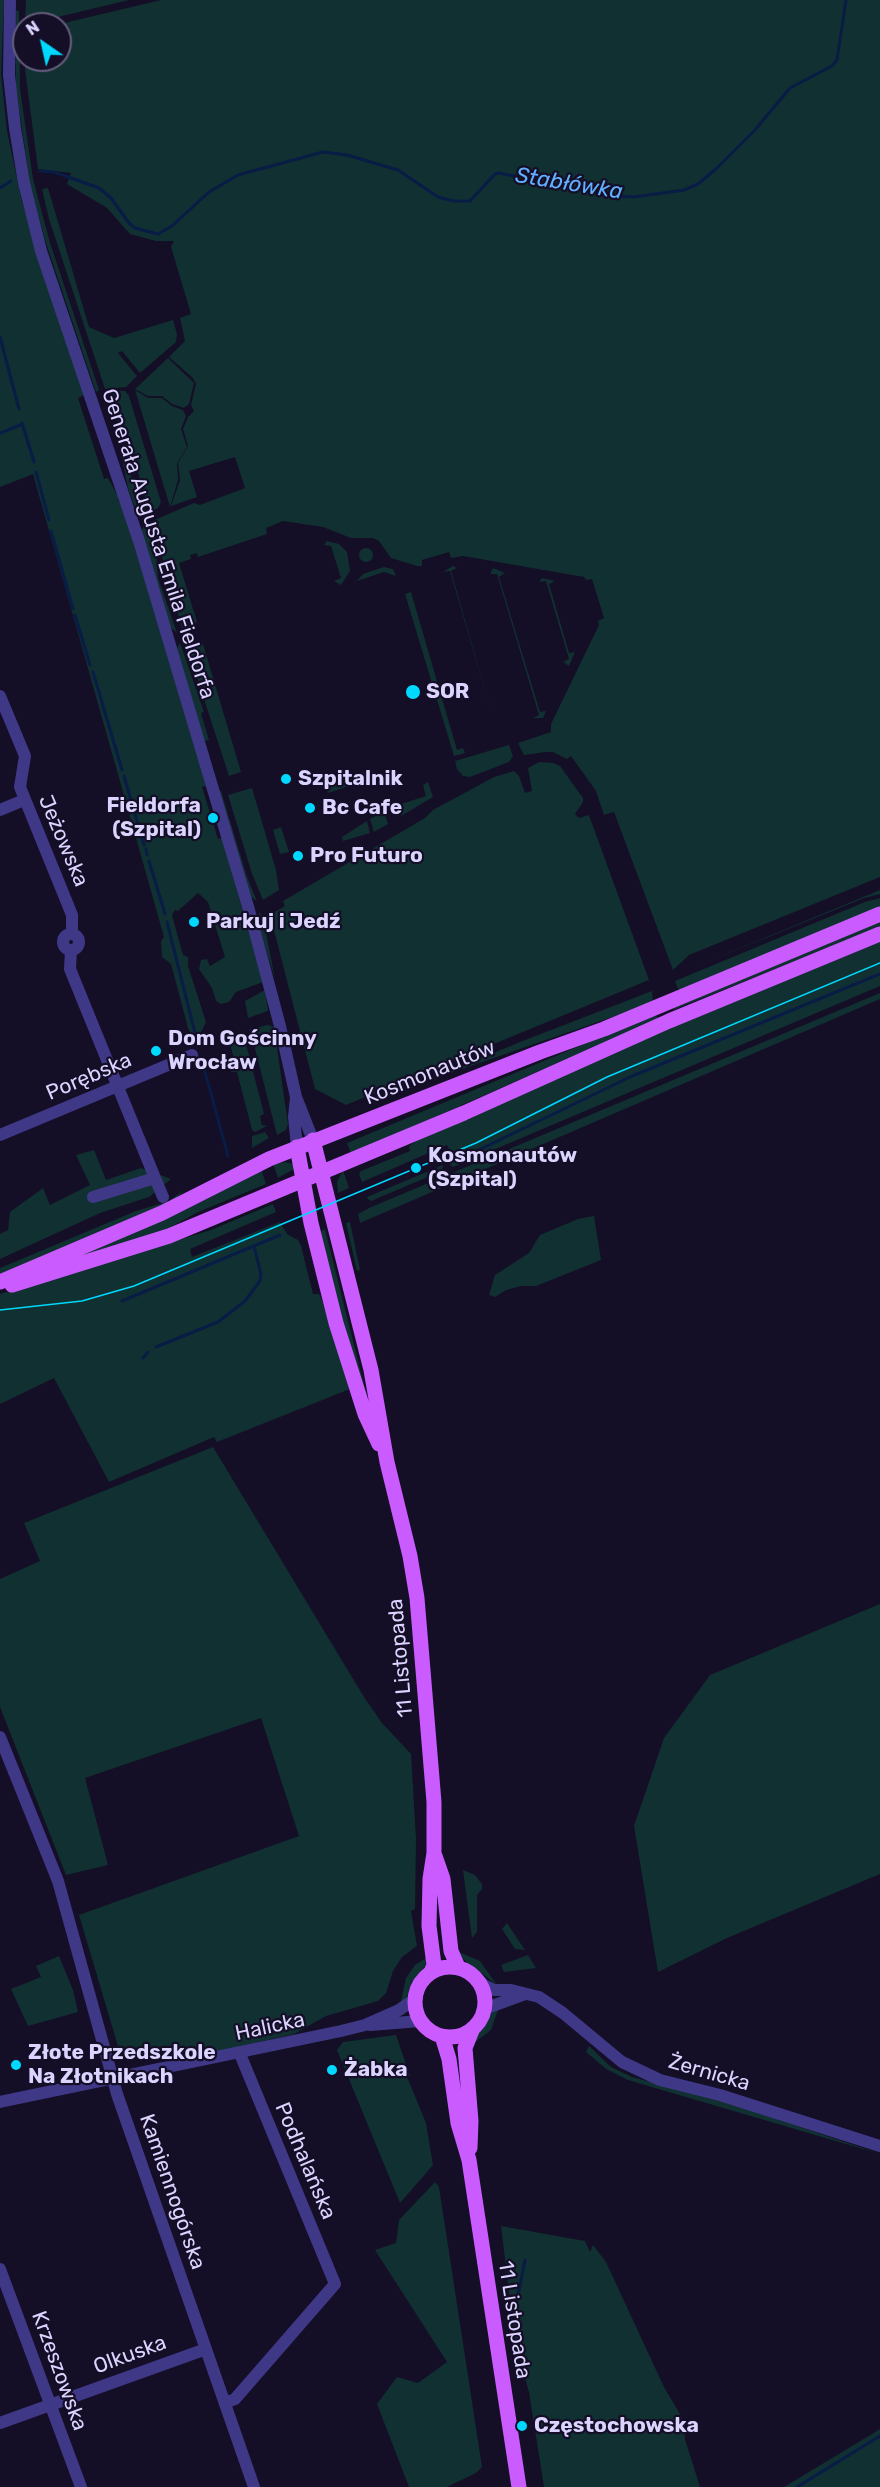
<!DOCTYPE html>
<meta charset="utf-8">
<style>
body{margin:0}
#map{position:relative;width:880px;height:2487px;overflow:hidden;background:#140e27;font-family:Rubik,sans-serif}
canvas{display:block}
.north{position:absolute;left:12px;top:12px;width:60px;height:60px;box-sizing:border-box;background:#140e27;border:2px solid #645d7d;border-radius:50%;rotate:326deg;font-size:16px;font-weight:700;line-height:24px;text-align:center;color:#dbd4ff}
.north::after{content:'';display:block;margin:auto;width:21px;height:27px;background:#00d9ff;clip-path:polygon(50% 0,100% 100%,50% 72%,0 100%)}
</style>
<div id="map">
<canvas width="880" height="2487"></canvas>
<div class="north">N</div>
</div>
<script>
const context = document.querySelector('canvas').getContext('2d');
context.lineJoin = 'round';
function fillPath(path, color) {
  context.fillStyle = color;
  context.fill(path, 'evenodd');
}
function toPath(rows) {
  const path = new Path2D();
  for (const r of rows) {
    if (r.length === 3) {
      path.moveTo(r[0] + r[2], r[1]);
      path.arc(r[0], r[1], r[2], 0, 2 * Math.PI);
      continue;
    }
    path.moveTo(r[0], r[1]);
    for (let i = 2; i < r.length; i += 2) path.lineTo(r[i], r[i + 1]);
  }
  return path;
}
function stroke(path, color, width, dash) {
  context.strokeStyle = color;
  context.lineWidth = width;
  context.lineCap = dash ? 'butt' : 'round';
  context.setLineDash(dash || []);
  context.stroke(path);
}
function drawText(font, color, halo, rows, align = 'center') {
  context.font = font + ' Rubik,sans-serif';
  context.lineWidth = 4.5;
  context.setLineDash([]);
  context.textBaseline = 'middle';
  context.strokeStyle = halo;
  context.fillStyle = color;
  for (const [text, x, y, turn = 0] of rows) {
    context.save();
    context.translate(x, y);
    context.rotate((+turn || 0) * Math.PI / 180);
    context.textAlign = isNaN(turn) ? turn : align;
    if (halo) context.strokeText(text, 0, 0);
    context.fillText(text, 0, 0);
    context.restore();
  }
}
fillPath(toPath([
 [0,0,4,0,1,73,7,131,22,202,84,395,78,398,104,479,108,478,119,498,117,501,120,500,131,534,206,786,202,787,218,839,222,838,263,982,236,992,229,1002,221,1004,216,1001,212,988,199,969,201,960,207,959,210,966,225,957,208,902,198,893,178,911,175,910,172,915,176,930,183,955,188,957,188,966,206,1022,201,1033,193,1038,188,1028,171,964,162,957,161,941,164,937,33,474,0,487],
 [26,0,129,0,58,17,54,15,53,24,25,24],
 [161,0,880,0,880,877,689,955,673,970,614,812,604,815,596,791,571,756,567,759,553,752,545,752,524,755,518,743,551,732,551,724,599,625,598,621,604,618,592,579,586,580,584,577,463,556,451,558,449,552,422,560,422,566,417,566,391,558,379,541,373,538,351,538,323,527,283,521,266,528,267,534,198,557,197,553,190,555,191,559,179,563,197,622,183,632,152,521,194,503,200,505,245,488,235,457,189,471,197,497,171,506,180,480,178,463,188,446,183,429,188,417,194,411,191,405,196,384,193,378,169,357,185,341,180,318,191,314,171,247,174,241,156,241,130,234,107,208,67,184,71,173,38,169,25,69,25,60,60,60,60,24],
 [15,10,19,11,20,89,33,179,50,243,99,390,96,392,45,240,30,184,16,88],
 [48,188,89,327,114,338,173,320,177,334,176,342,140,373,122,351,118,353,137,376,126,387,105,389,49,219,42,189],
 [168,358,194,383,189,404,184,408,172,404,162,396,148,396,135,389],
 [135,390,148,398,162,398,172,406,183,410,186,416,181,429,187,447,177,463,178,480,170,507],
 [116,391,125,391,129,396,161,502,158,508,149,513,131,446,128,446,107,392],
 [124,453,140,505,143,514,136,510,128,488,121,454],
 [146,522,156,555,158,578,177,633,170,627,141,531],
 [327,541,339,544,347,552,350,571,341,585,334,581,341,578,331,546,324,545],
 [366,555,7],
 [453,566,457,568,451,571,496,729,450,571,443,572],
 [384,567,393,569,396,576,384,572,357,581,363,574],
 [493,568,505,573,499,577,540,712,546,711,543,718,533,718,539,715,497,574,490,574],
 [542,578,555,581,549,584,569,653,575,652,569,666,563,662,569,659,546,581,539,582],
 [411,592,457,750,463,748,465,753,454,756,405,594],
 [200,642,203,644,241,772,229,776,187,647],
 [180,643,204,712,201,713,209,740,204,741,177,648],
 [509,745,513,756,509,762,470,777,463,776,457,769,455,761],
 [539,762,553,763,560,766,583,798,583,802,575,814,579,818,588,815,590,818,649,980,346,1105,315,1089,270,915,285,906,283,901,425,818,433,810,494,777,514,771,519,776,525,793,532,791,528,768],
 [372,770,375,778,360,783,357,774],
 [353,775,355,784,328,793,325,783],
 [428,782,433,797,401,816,398,805,426,796,423,785],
 [252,788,276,870,279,890,263,900,252,874,228,795],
 [219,791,221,791,247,877,257,901,251,897],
 [384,811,388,824,374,832,370,819],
 [367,821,370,833,343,841,342,837],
 [281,827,289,852,280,854,273,830],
 [880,890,880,894,864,898,687,970],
 [880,898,880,909,681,991,677,987,675,981,865,902],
 [260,912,266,933,275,979,257,920],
 [880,920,880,927,673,1010,674,1008],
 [880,940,880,986,453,1167,448,1163,454,1160,447,1145,362,1182,359,1174,361,1171,410,1151,409,1146,426,1134,555,1076],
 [265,990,268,1011,248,1018,245,1001],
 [652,991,653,1003,436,1078,343,1116,520,1042],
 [880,993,880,999,360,1223,358,1214,369,1208],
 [654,1015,659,1018,351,1154,347,1143],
 [268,1025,274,1027,288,1124,286,1130,277,1135,250,1029],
 [245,1040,264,1114,260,1116,262,1125,267,1126,255,1132,252,1130,237,1072,231,1072,227,1060,233,1056,230,1043],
 [265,1132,269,1138,252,1148,252,1136],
 [94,1150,106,1180,141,1168,171,1179,149,1197,100,1213,0,1259,0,1234,8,1230,10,1212,43,1188,50,1205,90,1185,76,1155],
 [285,1162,293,1164,294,1169,278,1178,273,1164],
 [443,1165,442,1171,371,1201,368,1199,367,1197],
 [261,1169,266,1184,198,1212,160,1233,54,1268],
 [343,1170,349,1188,338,1193,337,1182],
 [184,1190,174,1201,0,1275,0,1268,136,1211,169,1201],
 [273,1204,276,1212,190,1249,192,1257,280,1222,287,1234,298,1240,301,1246,313,1294,319,1294,322,1300,350,1389,217,1442,214,1437,109,1482,54,1378,0,1404,0,1294,211,1230],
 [594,1216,601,1260,536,1286,521,1286,506,1290,495,1297,489,1295,495,1275,529,1253,540,1235,578,1219],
 [350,1222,360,1270,357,1271,346,1223],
 [325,1229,370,1409,346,1338,319,1232],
 [213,1447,364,1697,382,1723,411,1754,416,1839,415,1909,411,1911,417,1946,402,1957,393,1971,386,1993,378,2001,326,2016,294,2034,181,2060,169,2052,133,2056,120,2053,79,1915,299,1836,261,1718,85,1778,108,1865,66,1875,0,1707,0,1579,40,1561,24,1523],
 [880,1604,880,1874,727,1938,658,1972,634,1826,664,1738,710,1675],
 [463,1870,475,1875,482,1884,482,1889,477,1895,477,1932,472,1938],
 [507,1923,525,1950,515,1949,502,1929],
 [459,1952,480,1961,497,1985,463,1959],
 [528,1955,536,1968,504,1972,501,1965],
 [59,1956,73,1990,78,2012,28,2026,11,1989,41,1977,36,1966],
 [429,1956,425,1966,411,1984,407,1998,400,2005,406,1978,415,1965],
 [499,2007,491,2030,470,2046,492,2012],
 [396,2035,410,2076,407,2077,426,2123,433,2165,400,2203,337,2050,343,2042],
 [589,2046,611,2067,632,2077,723,2101,880,2154,628,2080,606,2069,586,2052],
 [435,2182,439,2187,482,2467,476,2473,447,2487,409,2487,377,2404,397,2377,418,2383,447,2362,375,2250,396,2243,399,2220],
 [501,2226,585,2241,590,2252,593,2245,606,2262,664,2387,684,2421,685,2439,700,2487,544,2487,529,2392,515,2341],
 [880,2429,880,2487,784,2487,872,2434]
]), '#113031');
stroke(toPath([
 [40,171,54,172,99,188,111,198,129,223,135,228,158,234,172,226,209,192,238,175,323,152,347,155,398,170,438,197,453,201,470,201,495,174,499,173,614,196,634,197,684,190,698,184,716,169,754,131,790,88,832,66,837,60,846,0],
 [0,188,11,181],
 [0,337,19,409],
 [22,423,34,462],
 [0,433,23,424],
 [36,472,49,520],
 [51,531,73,609],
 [75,615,90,665],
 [93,672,122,770],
 [124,776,144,845],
 [146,849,147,855],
 [149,861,165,914],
 [167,922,198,1045],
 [201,1057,228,1156],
 [460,1159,630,1077,880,974],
 [122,1301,280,1235],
 [156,1347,218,1322,245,1301,260,1281,261,1274,254,1246],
 [143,1358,148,1352],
 [516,2305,525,2260],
 [797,2487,880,2436]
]), '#081c46', 3);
stroke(toPath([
 [10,0,9,75,15,128,24,183,41,251,139,541,249,910,280,1026,296,1097,313,1140],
 [0,696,25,756,20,787,72,915,72,934],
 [0,810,24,800],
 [71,942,8],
 [71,950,70,969,155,1178],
 [296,1098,294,1117,297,1147],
 [0,1135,192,1055],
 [93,1197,155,1178,163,1197],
 [0,1737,58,1881,117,2094,254,2487],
 [480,1983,494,1990,511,1990,539,1997,563,2013,622,2062,660,2080,720,2095,880,2146],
 [484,2009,525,1994],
 [370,2025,420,2021],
 [0,2102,341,2031,365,2025,399,2010,415,1999],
 [0,2269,81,2487],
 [225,2403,235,2399,335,2284,240,2054],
 [0,2423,206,2349]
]), '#3f3887', 12);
stroke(toPath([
 [313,1140,371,1370,387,1462,410,1556,417,1598,434,1802,434,1853,430,1879,429,1926,434,1965,431,1972],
 [297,1147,311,1223,336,1323,365,1414,379,1444],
 [0,1282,162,1213,269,1159,540,1052,604,1029,880,914],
 [12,1285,169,1236,464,1113,669,1021,880,934],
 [435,1856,443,1879,451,1951,458,1967],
 [450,2002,35],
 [442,2036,449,2059,458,2123,469,2160,519,2487],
 [470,2148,471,2121,465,2048,473,2028]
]), '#ca5bff', 15);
stroke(toPath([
 [0,1310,82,1301,134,1286,476,1143,607,1077,880,963]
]), '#00d9ff', 1.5);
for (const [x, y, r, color] of [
 [413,692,8,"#00d9ff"],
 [286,779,6,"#00d9ff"],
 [310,808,6,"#00d9ff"],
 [213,818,6,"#00d9ff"],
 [298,856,6,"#00d9ff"],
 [194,922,6,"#00d9ff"],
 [156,1051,6,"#00d9ff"],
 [416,1168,6,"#00d9ff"],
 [16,2065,6,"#00d9ff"],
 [332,2070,6,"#00d9ff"],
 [522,2426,6,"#00d9ff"]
]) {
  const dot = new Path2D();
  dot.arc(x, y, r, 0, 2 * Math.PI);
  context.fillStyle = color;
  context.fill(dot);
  stroke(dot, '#140e27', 2);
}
drawText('21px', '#dbd4ff', '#140e27', [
 ["Generała Augusta Emila Fieldorfa",158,544,72],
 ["Jeżowska",63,841,67],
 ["Kosmonautów",430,1073,-22],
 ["Porębska",89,1077,-23],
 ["11 Listopada",401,1658,-95],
 ["Halicka",270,2027,-12],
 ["Żernicka",709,2073,16],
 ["Podhalańska",305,2161,67],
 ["Kamiennogórska",172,2192,71],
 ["11 Listopada",514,2320,81],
 ["Olkuska",130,2355,-20],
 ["Krzeszowska",59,2371,70]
]);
drawText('bold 21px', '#dbd4ff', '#140e27', [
 ["SOR",426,692],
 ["Szpitalnik",298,779],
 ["Fieldorfa",201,806,"right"],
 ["(Szpital)",201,830,"right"],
 ["Bc Cafe",322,808],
 ["Pro Futuro",310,856],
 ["Parkuj i Jedź",206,922],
 ["Dom Gościnny",168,1039],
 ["Wrocław",168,1063],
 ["Kosmonautów",428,1156],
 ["(Szpital)",428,1180],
 ["Złote Przedszkole",28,2053],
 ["Na Złotnikach",28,2077],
 ["Żabka",344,2070],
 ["Częstochowska",534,2426]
], 'left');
drawText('italic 22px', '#62aeff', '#140e27', [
 ["Stabłówka",569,184,9]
]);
</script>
